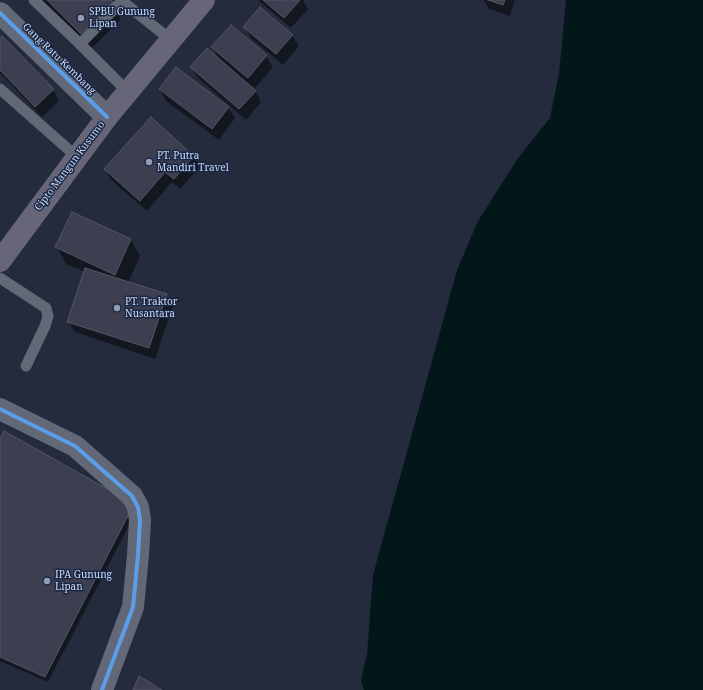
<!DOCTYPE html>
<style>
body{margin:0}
canvas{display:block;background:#242b3c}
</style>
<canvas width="703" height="690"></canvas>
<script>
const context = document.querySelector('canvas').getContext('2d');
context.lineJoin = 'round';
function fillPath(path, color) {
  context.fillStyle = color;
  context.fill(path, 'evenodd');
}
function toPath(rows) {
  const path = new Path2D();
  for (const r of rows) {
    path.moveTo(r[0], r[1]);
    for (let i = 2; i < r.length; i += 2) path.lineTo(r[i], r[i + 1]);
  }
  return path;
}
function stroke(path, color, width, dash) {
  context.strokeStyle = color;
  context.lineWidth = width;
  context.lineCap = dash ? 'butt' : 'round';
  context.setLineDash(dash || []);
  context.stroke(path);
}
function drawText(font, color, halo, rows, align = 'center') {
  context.font = font + ' "Noto Serif",serif';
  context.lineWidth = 3;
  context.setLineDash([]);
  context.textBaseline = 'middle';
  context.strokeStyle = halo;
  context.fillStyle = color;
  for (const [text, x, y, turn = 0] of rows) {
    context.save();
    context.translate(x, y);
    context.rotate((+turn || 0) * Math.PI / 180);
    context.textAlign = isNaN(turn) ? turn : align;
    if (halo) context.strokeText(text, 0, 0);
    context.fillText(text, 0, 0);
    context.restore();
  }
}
fillPath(toPath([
 [566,0,703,0,703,690,364,690,361,680,367,654,373,575,457,270,478,221,518,158,550,118,559,73]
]), '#03171b');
fillPath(toPath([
 [41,0,109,0,121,19,91,49],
 [258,0,303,0,308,9,291,28],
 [484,0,515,0,510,16,489,9],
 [245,27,292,35,299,46,283,65,251,38],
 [2,38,53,90,59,101,42,117,0,73,0,40],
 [213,48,266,56,273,67,255,88,243,79,242,80,255,91,261,102,246,120,198,78,191,67,220,61],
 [160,90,228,107,235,118,219,140,166,101],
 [194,156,200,167,180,189,172,182,147,211,111,180,105,169],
 [73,213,131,240,140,256,128,283,166,295,173,306,155,359,75,332,68,321,85,272,66,264,57,247],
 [0,441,137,510,48,682,0,661]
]), '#0007');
const building = toPath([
 [47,0,111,0,113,2,81,34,47,0],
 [263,0,300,0,284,18,263,0],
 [488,0,505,0,503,5,488,0],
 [260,7,293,35,276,54,243,27,260,7],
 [231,25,267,55,248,78,211,47,231,25],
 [2,36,54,89,35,107,0,70,0,38,2,36],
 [207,48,256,91,239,109,190,67,207,48],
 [176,67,229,107,212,129,159,89,176,67],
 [151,117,194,156,174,179,165,172,140,201,104,169,151,117],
 [72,212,131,239,115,275,55,247,72,212],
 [85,268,167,294,149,348,67,322,85,268],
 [4,431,134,504,45,677,0,657,0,439,4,431],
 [139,676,162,690,133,690,139,676]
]);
fillPath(building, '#3d3f51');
stroke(building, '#525564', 1);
stroke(toPath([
 [34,0,80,44],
 [0,89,77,157],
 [127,91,80,44,122,1,171,40],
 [0,278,46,308,48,316,45,326,26,366]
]), '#626876', 11);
stroke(toPath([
 [0,13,107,117],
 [0,409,75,446,132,496,138,507,140,520,138,555,133,607,102,690]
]), '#626876', 22);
stroke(toPath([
 [0,261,107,117,204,0]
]), '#676678', 22);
stroke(toPath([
 [0,13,107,117],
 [0,409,75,446,132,496,138,507,140,520,138,555,133,607,102,690]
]), '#5a9eea', 4);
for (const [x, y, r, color] of [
 [81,18,4,"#939db0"],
 [149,162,4,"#939db0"],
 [117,308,4,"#939db0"],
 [47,581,4,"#939db0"]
]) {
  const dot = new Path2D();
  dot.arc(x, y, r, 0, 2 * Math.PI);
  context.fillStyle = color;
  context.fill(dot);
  stroke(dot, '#192747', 1.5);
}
drawText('10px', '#cfdaef', '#192747', [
 ["SPBU Gunung",89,12],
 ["Lipan",89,24],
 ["PT. Putra",157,156],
 ["Mandiri Travel",157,168],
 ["PT. Traktor",125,302],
 ["Nusantara",125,314],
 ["IPA Gunung",55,575],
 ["Lipan",55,587]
], 'left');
drawText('10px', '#cfdaef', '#192747', [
 ["Gang Ratu Kembang",59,59,44],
 ["Cipto Mangun Kusumo",70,166,-53]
]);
</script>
